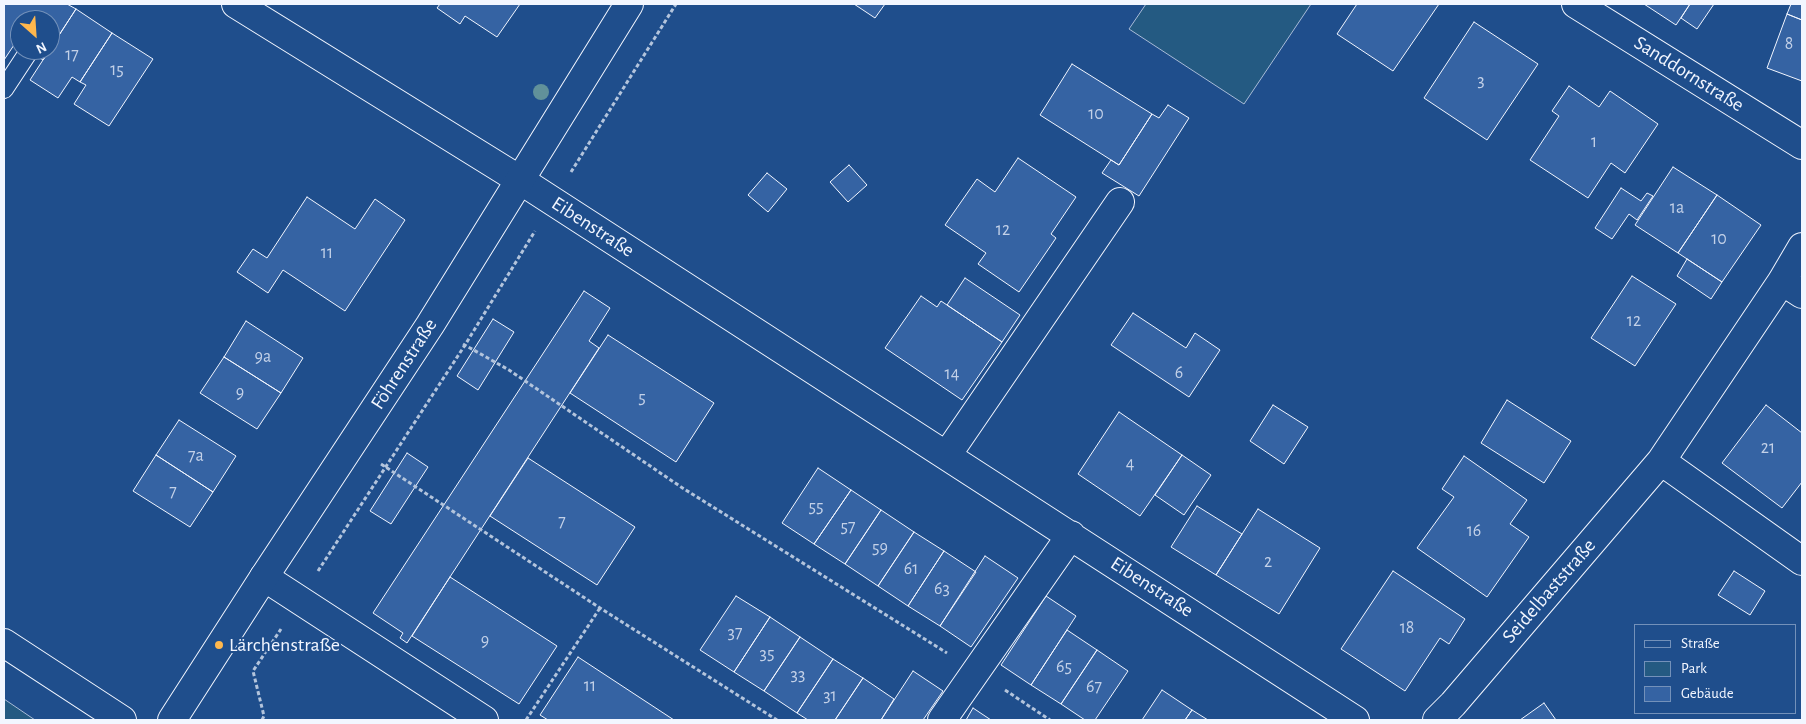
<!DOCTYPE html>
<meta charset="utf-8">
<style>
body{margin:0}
#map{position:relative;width:1806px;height:724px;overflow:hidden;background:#1f4e8c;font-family:"Alegreya Sans",sans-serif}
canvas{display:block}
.frame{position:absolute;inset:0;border:5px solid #f2f6ff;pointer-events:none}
.legend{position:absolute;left:1634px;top:624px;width:162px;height:90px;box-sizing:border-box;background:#1f4e8c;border:1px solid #7391ba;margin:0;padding:6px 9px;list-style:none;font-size:15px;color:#f2f6ff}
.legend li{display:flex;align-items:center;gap:10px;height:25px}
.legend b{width:25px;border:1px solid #7391ba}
.north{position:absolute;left:10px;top:10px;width:50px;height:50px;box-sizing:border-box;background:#1f4e8c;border:1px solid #7391ba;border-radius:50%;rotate:154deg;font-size:14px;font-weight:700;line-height:20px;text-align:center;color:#f2f6ff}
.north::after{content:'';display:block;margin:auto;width:18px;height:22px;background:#ffb74d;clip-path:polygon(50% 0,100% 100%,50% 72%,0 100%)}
</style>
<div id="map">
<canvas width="1806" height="724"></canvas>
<div class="frame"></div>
<ul class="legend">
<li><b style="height:6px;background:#1f4e8c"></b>Straße</li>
<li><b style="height:14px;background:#245a82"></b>Park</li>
<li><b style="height:14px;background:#3563a3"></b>Gebäude</li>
</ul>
<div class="north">N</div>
</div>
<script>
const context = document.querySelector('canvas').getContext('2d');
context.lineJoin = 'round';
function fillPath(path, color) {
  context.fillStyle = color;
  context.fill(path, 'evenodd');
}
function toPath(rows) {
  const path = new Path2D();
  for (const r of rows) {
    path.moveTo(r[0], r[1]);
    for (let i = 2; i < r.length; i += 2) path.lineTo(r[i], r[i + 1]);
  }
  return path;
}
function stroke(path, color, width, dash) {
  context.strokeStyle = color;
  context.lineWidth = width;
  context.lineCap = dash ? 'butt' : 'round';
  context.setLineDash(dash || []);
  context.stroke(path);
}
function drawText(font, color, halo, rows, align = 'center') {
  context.font = font + ' "Alegreya Sans",sans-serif';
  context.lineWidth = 4;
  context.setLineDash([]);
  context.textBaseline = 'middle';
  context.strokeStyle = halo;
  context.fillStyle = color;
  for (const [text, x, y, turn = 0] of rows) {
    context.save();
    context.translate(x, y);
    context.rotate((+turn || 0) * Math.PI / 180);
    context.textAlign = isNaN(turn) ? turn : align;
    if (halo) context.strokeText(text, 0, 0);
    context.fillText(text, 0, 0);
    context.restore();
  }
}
const green = toPath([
 [1146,4,1311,4,1244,104,1129,29,1146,4],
 [4,699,35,720,4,720,4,699]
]);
fillPath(green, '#245a82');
stroke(green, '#a8bbd7', 1);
const building = toPath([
 [4,4,67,4,76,9,50,49,50,20,20,20,20,45,16,42,4,60,4,4],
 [440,4,520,4,497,37,465,16,460,24,437,8,440,4],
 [854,4,885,4,875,18,854,4],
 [1357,4,1439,4,1393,71,1337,34,1357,4],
 [1644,4,1690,4,1676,25,1644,4],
 [1690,4,1714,4,1697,29,1681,18,1690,4],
 [1791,4,1802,4,1802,20,1787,14,1791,4],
 [76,9,112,33,80,82,72,77,58,98,30,80,76,9],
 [1787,14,1802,20,1802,81,1767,68,1787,14],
 [1474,22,1538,64,1487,140,1424,98,1474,22],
 [112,33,153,59,109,126,74,104,86,85,80,82,112,33],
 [27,50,50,50,43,60,27,50],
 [1072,64,1152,114,1119,165,1040,115,1072,64],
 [1569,86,1599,107,1610,91,1658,124,1625,173,1611,163,1588,198,1530,160,1559,116,1552,111,1569,86],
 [1168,105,1189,118,1139,196,1102,173,1111,160,1119,165,1152,114,1159,118,1168,105],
 [1018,158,1076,197,1051,234,1056,238,1019,292,978,264,986,253,945,225,977,179,995,192,1018,158],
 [849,165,867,185,848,202,830,182,849,165],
 [1673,167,1717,195,1678,253,1635,225,1673,167],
 [767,173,787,189,768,212,748,195,767,173],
 [1621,188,1641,201,1647,193,1653,196,1637,220,1629,214,1612,239,1595,228,1621,188],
 [1717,195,1761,225,1722,282,1678,253,1717,195],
 [307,197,355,229,375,199,405,220,345,311,283,270,268,293,237,272,253,249,267,258,307,197],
 [1687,259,1722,282,1711,299,1677,276,1687,259],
 [1632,276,1676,304,1635,366,1591,338,1632,276],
 [965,278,1020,315,1002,342,947,305,965,278],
 [584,291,610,308,589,341,599,348,407,643,400,638,403,633,373,613,584,291],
 [921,296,937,307,941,301,1002,342,962,400,885,348,921,296],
 [1133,313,1186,348,1195,333,1220,350,1189,397,1111,345,1133,313],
 [493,319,514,332,478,390,457,376,493,319],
 [246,321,303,358,281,393,224,357,246,321],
 [608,335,714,403,676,462,570,393,608,335],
 [224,357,281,393,257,429,200,393,224,357],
 [1507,400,1571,441,1544,483,1481,443,1507,400],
 [1273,405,1308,427,1284,464,1250,441,1273,405],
 [1766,405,1802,433,1802,482,1782,508,1722,463,1766,405],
 [1119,412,1182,455,1140,516,1078,474,1119,412],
 [179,420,236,456,213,492,156,455,179,420],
 [407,453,428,467,391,524,370,511,407,453],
 [156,455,213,492,190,527,133,491,156,455],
 [1182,455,1211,475,1184,515,1155,495,1182,455],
 [1464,456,1527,500,1510,524,1529,537,1487,597,1417,548,1454,497,1442,489,1464,456],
 [528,458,635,527,597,585,490,516,528,458],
 [818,468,851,490,814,544,782,523,818,468],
 [851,490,881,510,845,564,814,544,851,490],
 [1197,506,1242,534,1216,575,1171,547,1197,506],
 [1258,509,1320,548,1279,614,1216,575,1258,509],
 [881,510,914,532,878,586,845,564,881,510],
 [914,532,944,551,908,606,878,586,914,532],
 [944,551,976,572,940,626,908,606,944,551],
 [985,556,1018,578,971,647,940,626,985,556],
 [1393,571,1465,619,1449,644,1440,638,1405,691,1341,649,1393,571],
 [1734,571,1765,591,1750,615,1718,595,1734,571],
 [450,577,557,646,519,704,412,636,450,577],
 [736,596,770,617,734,672,700,650,736,596],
 [1046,596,1076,616,1031,685,1001,665,1046,596],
 [770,617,800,637,764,691,734,672,770,617],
 [1067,630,1097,650,1061,704,1031,685,1067,630],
 [800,637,833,659,797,713,764,691,800,637],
 [1097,650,1128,671,1095,720,1085,720,1061,704,1097,650],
 [578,657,674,720,548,720,540,715,578,657],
 [833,659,863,678,835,720,808,720,797,713,833,659],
 [913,671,943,691,923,720,881,720,913,671],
 [863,678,894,699,881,720,835,720,863,678],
 [1162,690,1192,710,1185,720,1142,720,1162,690],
 [1544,703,1556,720,1520,720,1544,703],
 [973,708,991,720,966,720,973,708],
 [1192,710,1208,720,1185,720,1192,710]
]);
fillPath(building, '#3563a3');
stroke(building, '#f2f6ff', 1);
const service = toPath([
 [4,89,29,51]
]);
const minor = toPath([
 [236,4,520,180,1355,720],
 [1576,4,1802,145],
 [1782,281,1802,294],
 [947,455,1120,202],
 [1661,461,1802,561],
 [264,577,484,720],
 [4,643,122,720],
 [942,720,1071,535],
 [1437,720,1453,704,1661,461,1782,281,1802,247]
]);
const tertiary = toPath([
 [172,720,264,577,430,325,629,4]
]);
stroke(service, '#f2f6ff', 20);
stroke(minor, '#f2f6ff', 30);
stroke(tertiary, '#f2f6ff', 30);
stroke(toPath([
 [571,172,676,4],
 [463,344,509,370,681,487,947,653],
 [381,464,600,608,777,720],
 [318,571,465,345,535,231],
 [1005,690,1050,720],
 [262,720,264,716,253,671,281,629],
 [526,720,600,608]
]), '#b3c4dc', 3, [4, 2.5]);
stroke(service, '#1f4e8c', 18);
stroke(minor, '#1f4e8c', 28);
stroke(tertiary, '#1f4e8c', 28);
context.fillStyle = '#61919a';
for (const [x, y] of [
 [541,92]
]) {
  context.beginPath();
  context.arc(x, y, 8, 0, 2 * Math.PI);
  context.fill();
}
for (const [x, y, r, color] of [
 [219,645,5,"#ffb74d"]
]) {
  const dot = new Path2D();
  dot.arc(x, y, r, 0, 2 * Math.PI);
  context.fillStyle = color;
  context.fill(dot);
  stroke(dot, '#1f4e8c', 2);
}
drawText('18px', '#c3d1e8', null, [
 ["8",1789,44],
 ["17",72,55],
 ["15",117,70],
 ["3",1481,81],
 ["10",1096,114],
 ["1",1594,142],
 ["1a",1677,208],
 ["12",1003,230],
 ["10",1719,239],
 ["11",327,253],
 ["12",1634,321],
 ["9a",263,357],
 ["6",1179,373],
 ["14",952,374],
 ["9",240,393],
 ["5",642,398],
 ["21",1768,448],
 ["7a",196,456],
 ["4",1130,464],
 ["7",173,492],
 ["55",816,507],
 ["7",562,522],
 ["57",848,527],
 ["16",1474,531],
 ["59",880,548],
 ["2",1268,562],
 ["61",911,569],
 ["63",942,589],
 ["18",1407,628],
 ["37",735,633],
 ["9",485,641],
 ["35",767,654],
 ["65",1064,667],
 ["33",798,675],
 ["11",590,686],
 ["67",1094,687],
 ["31",830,696]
]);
drawText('20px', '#f2f6ff', '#1f4e8c', [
 ["Sanddornstraße",1689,74,32],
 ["Eibenstraße",593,227,33],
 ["Föhrenstraße",404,364,-57],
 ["Eibenstraße",1152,587,33],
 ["Seidelbaststraße",1549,591,-49]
]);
drawText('20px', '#f2f6ff', '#1f4e8c', [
 ["Lärchenstraße",229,645]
], 'left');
</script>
